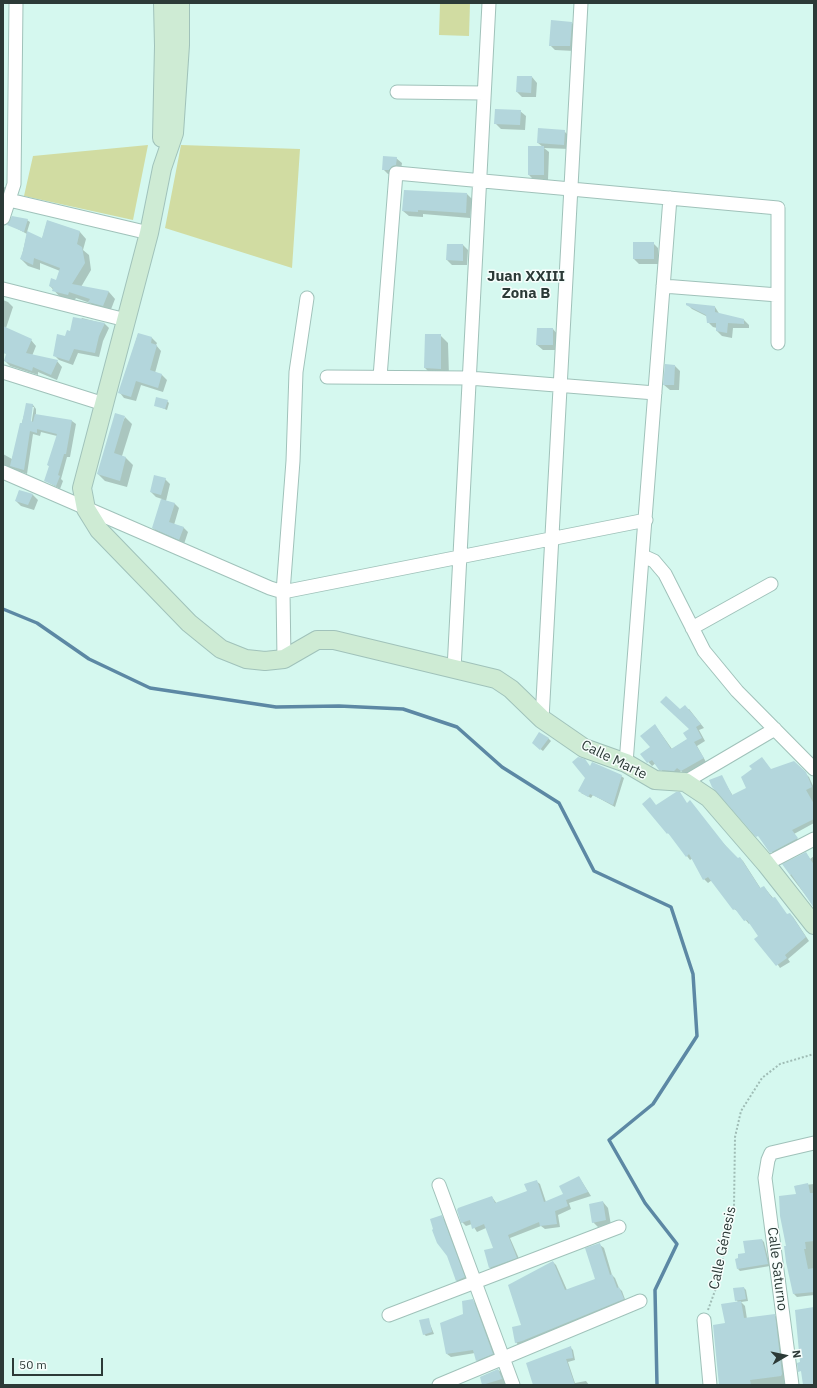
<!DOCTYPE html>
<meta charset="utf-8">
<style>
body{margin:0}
#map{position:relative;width:817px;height:1388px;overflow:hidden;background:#d5f8ef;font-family:"IBM Plex Sans",sans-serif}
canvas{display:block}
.frame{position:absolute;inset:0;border:4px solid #2c3a37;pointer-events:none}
.north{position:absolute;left:765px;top:1336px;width:40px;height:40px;-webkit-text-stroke:3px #f7fefc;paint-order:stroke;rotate:81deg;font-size:11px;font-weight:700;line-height:16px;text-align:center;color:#2c3a37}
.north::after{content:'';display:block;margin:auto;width:14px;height:18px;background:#2c3a37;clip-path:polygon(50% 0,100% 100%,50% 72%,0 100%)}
.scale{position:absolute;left:12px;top:1358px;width:91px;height:18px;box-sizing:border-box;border:2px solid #2c3a37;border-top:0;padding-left:5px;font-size:12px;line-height:14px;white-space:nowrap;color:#2c3a37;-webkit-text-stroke:3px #f7fefc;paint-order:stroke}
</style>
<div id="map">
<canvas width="817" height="1388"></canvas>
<div class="frame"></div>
<div class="north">N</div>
<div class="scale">50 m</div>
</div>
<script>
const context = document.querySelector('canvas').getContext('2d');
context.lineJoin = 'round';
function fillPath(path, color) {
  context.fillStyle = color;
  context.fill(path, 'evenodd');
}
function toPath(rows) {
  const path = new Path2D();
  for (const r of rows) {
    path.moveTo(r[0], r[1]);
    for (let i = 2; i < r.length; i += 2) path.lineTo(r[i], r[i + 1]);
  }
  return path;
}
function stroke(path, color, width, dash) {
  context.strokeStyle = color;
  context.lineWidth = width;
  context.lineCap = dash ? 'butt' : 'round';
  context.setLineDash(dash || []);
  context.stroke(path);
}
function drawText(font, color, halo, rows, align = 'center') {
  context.font = font + ' "IBM Plex Sans",sans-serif';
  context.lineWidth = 3;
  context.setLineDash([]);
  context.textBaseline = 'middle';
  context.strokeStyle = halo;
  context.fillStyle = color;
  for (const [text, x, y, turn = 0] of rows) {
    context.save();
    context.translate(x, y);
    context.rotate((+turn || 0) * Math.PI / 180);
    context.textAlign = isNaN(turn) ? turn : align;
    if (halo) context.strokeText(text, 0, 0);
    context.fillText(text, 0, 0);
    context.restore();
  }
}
fillPath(toPath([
 [440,3,470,3,469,36,439,35],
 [148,145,133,220,24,196,33,156],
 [181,145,300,149,292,268,165,228]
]), '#d1dca2');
fillPath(toPath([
 [542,3,552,3,552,4,543,4],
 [572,23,577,28,574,51,555,50,550,45],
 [532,77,537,83,536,97,522,97,517,92],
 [520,111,526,116,525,130,501,129,496,124],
 [564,131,569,136,569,149,544,148,549,152,548,180,534,180,529,175,543,147,538,143],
 [396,158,402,163,401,170,394,175,388,174,383,169],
 [3,186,9,191,3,208],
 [467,194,472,199,470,218,423,214,423,217,409,216,403,211],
 [27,220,30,222,27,232,42,239,47,222,80,232,86,239,83,250,89,255,91,270,81,287,109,292,115,299,110,312,96,309,90,303,76,298,74,301,60,297,50,286,57,281,60,271,40,263,40,270,28,266,21,259,27,234,14,227],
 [653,243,658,248,658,264,639,264,634,259],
 [463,245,468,250,467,265,452,265,447,260],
 [3,300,8,302,13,307,6,328,31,340,36,346,32,356,57,361,62,367,57,380,38,372,38,375,10,366,5,361,11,342,3,339],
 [687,304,715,307,720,315,744,320,749,325,749,328,733,328,732,338,722,336,717,331,717,328,713,327,708,322,708,317,692,309],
 [82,318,105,324,109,328,103,341,99,357,78,353,73,365,59,360,54,355],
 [538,329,553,329,558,335,558,350,543,350,537,345],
 [138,334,152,338,157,343,156,345,161,351,155,373,162,375,167,380,163,392,141,385,136,401,124,398,120,393],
 [440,335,448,343,449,376,433,376,425,368],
 [675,366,680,371,679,390,670,390,664,385],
 [167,401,169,403,167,410,155,405],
 [27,404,33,405,36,409,36,415,72,421,76,424,70,457,67,457,61,479,63,481,60,489,46,481,50,467,48,465,57,436,41,432,40,436,33,434,27,474,7,467,3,470,3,454,12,459],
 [32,407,34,407,31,426,29,426],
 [125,417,132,424,122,456,126,458,133,465,127,487,105,481,98,474],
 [165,479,170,484,166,501,175,504,179,508,174,525,183,527,188,532,184,544,157,532,153,528,162,499,156,497,151,492],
 [19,491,33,495,38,500,34,510,21,506,16,501],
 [689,709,704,728,699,730,705,741,697,746,706,762,685,774,681,771,678,774,664,773,656,763,652,766,641,754,652,747,655,725,672,749,688,739,690,729,680,710],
 [548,738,551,741,543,751,535,745],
 [794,762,809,777,814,788,814,823,794,834,800,842,774,855,761,838,713,787,721,776,733,796,747,789,771,770],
 [590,767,621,776,624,778,615,807,593,795,591,798,581,793],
 [687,804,738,859,740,858,743,861,761,889,764,887,787,915,790,914,793,917,809,941,788,959,790,962,780,968,750,923,749,924,739,912,734,909,712,880,708,883,704,879,693,858,690,860,672,836,668,833,656,806],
 [806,853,810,859,814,856,814,906,790,875],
 [579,1177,591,1196,569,1203,571,1209,558,1215,560,1227,545,1229,541,1226,510,1238,520,1261,493,1271,490,1268,495,1248,486,1228,477,1232,472,1224,466,1226,462,1222,492,1197,497,1204,528,1192,536,1181,540,1184,546,1202,565,1195],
 [814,1184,814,1295,797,1297,794,1294,787,1247,797,1195,795,1186],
 [603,1202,608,1208,611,1225,598,1227,593,1222],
 [441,1216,445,1220,468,1281,460,1284,456,1280],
 [762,1240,764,1242,770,1266,740,1271,738,1269,746,1254],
 [600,1245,604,1248,612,1275,615,1278,619,1288,622,1291,626,1302,519,1346,516,1342,553,1262,556,1265,567,1290,597,1279],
 [744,1288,746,1290,748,1301,741,1302,745,1306,747,1319,774,1315,778,1318,786,1385,721,1385,726,1324,738,1302,736,1300],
 [472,1300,476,1304,496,1357,480,1364,477,1360,475,1353,451,1357,447,1354],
 [428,1319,434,1334,426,1336,424,1334],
 [570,1347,573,1350,575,1360,568,1362,575,1383,586,1381,589,1385,535,1385],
 [498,1370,502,1373,506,1385,483,1385,481,1377]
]), '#0003');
stroke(toPath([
 [3,609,37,623,89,659,150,688,276,707,339,706,403,709,457,727,502,767,559,803,594,871,671,907,693,974,697,1036,653,1104,609,1140,645,1203,677,1244,655,1290,657,1385]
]), '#5c88a4', 3.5);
fillPath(toPath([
 [551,20,572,22,570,46,549,46],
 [517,76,532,76,531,93,516,92],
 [495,109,521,110,520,125,494,124],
 [538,128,565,130,564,145,537,143],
 [528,146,544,146,544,175,528,175],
 [383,156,397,157,396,165,392,166,389,170,382,170],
 [404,190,467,193,466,213,418,210,418,212,402,211],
 [12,216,28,219,24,232,7,225],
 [47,220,80,231,77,244,82,247,85,263,72,284,109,291,103,306,88,302,90,299,69,292,68,295,52,291,53,288,49,286,51,278,56,280,60,268,34,258,33,265,20,259,23,251,27,231,42,238],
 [633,242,654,242,654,259,633,259],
 [447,244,463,244,463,261,446,260],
 [686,303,715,306,715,312,744,319,744,324,728,323,727,333,716,331,716,323,707,323,706,315,686,305],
 [73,317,105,323,99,336,95,353,74,349,69,361,53,356,57,334,65,336,67,330,70,331],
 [3,326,32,339,26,353,58,360,51,375,33,367,32,371,4,361,6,354,3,353],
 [537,328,553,328,553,345,536,345],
 [138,333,152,337,151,343,157,345,150,370,162,374,158,388,136,381,131,397,118,393],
 [425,334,441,334,441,369,424,368],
 [665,364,675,365,674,385,663,385],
 [156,397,168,400,165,409,154,406],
 [26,403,33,404,31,421,33,422,35,414,72,420,66,454,64,454,58,475,60,476,56,486,44,481,49,466,47,465,57,434,37,429,37,433,30,431,24,470,10,466,20,423,22,423],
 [115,413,125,416,114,453,126,457,120,481,97,474],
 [154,475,166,478,161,495,150,492],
 [19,490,33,494,28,505,15,501],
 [161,499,175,503,169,522,184,527,179,540,152,528],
 [666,696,680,709,685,705,701,724,696,727,702,738,694,742,704,758,681,771,677,768,674,771,659,770,652,760,647,763,640,754,650,747,640,736,655,724,671,749,687,739,683,733,689,729,660,702],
 [539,732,549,738,540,750,532,743],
 [578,757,585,759,590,766,592,762,622,775,613,805,590,794,588,797,578,791,585,778,572,762],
 [762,757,771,769,794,761,806,772,812,787,806,790,814,804,814,819,792,830,798,838,770,853,758,836,756,837,712,787,709,780,722,775,732,795,746,788,741,777,752,769,749,766],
 [676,792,680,792,687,803,690,800,726,846,738,858,740,857,760,888,764,886,772,898,775,897,787,914,790,913,806,937,785,955,787,958,776,966,754,939,758,936,747,920,744,921,735,909,733,910,708,877,703,880,689,854,686,857,668,833,667,834,642,804,650,797,656,805],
 [806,852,814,865,814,908,791,874,790,875,782,864],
 [579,1176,588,1192,566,1200,568,1206,555,1211,557,1224,540,1226,539,1222,508,1235,517,1258,489,1268,484,1250,493,1248,484,1224,472,1229,470,1220,461,1223,457,1210,458,1208,492,1196,495,1203,527,1191,524,1184,537,1180,544,1202,563,1194,559,1186],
 [808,1183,810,1193,814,1193,814,1241,805,1242,806,1249,804,1249,808,1269,814,1268,814,1292,793,1294,786,1262,784,1246,786,1246,780,1216,779,1196,796,1194,794,1186],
 [603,1201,606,1220,592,1223,589,1204],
 [442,1215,465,1277,456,1281,447,1256,437,1243,432,1230,433,1229,430,1219],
 [762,1239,768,1264,737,1269,735,1259,738,1258,738,1254,745,1253,743,1241],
 [600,1243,610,1275,612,1274,617,1288,619,1287,624,1299,522,1341,515,1343,512,1327,521,1325,508,1285,553,1261,565,1290,595,1279,585,1248],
 [744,1287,746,1299,735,1301,733,1288],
 [473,1299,493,1354,476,1361,473,1350,446,1354,440,1323,463,1314,462,1301],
 [741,1301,744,1318,775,1314,782,1374,781,1376,750,1380,751,1385,719,1385,713,1325,725,1323,721,1304],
 [814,1307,814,1385,803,1385,801,1371,798,1372,797,1363,800,1362,795,1310],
 [429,1318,432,1332,423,1335,419,1320],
 [571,1346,573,1358,566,1359,575,1385,533,1385,526,1363],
 [498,1369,502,1379,482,1385,480,1377]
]), '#b3d6dc');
const street = toPath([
 [397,92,484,93],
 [9,200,149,233],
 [3,218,14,184,16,3],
 [663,286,778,295],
 [3,289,126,320],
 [3,372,104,404],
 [327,377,469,378,655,393],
 [380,377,396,173,778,208,778,343],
 [3,472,270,588,283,592,646,520],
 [643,556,654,561,665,574,704,651,737,691,814,769],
 [692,628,771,584],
 [284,659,283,592,293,461,296,372,307,298],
 [454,669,489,3],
 [542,719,581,3],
 [626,763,670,198],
 [685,782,775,729],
 [766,864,814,839],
 [439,1185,513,1385],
 [389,1315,619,1227],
 [704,1320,710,1385],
 [439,1385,640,1301],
 [792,1385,765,1178,768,1160,771,1153,814,1143]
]);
const secondary = toPath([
 [180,3,180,45,174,133,162,168,149,233,82,488,86,509,99,530,189,623,221,649,246,659,265,661,284,659,317,640,334,640,496,679,511,689,542,719,584,748,626,763,655,780,685,782,709,798,766,864,814,925],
 [162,138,164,46,163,3]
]);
stroke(street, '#a0c2ba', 15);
stroke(secondary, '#a0c2ba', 20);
stroke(toPath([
 [708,1310,720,1277,727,1231,734,1207,735,1137,741,1111,762,1078,780,1064,814,1054]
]), '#9fbcb5', 2, [2, 2]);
stroke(street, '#fff', 13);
stroke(secondary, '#ceebd4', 18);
drawText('14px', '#2c3a37', '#f7fefc', [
 ["Calle Marte",614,760,26],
 ["Calle Génesis",723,1248,-78],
 ["Calle Saturno",777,1269,83]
]);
drawText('bold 15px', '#2c3a37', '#f7fefc', [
 ["Juan XXIII",526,277],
 ["Zona B",526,294]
]);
</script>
